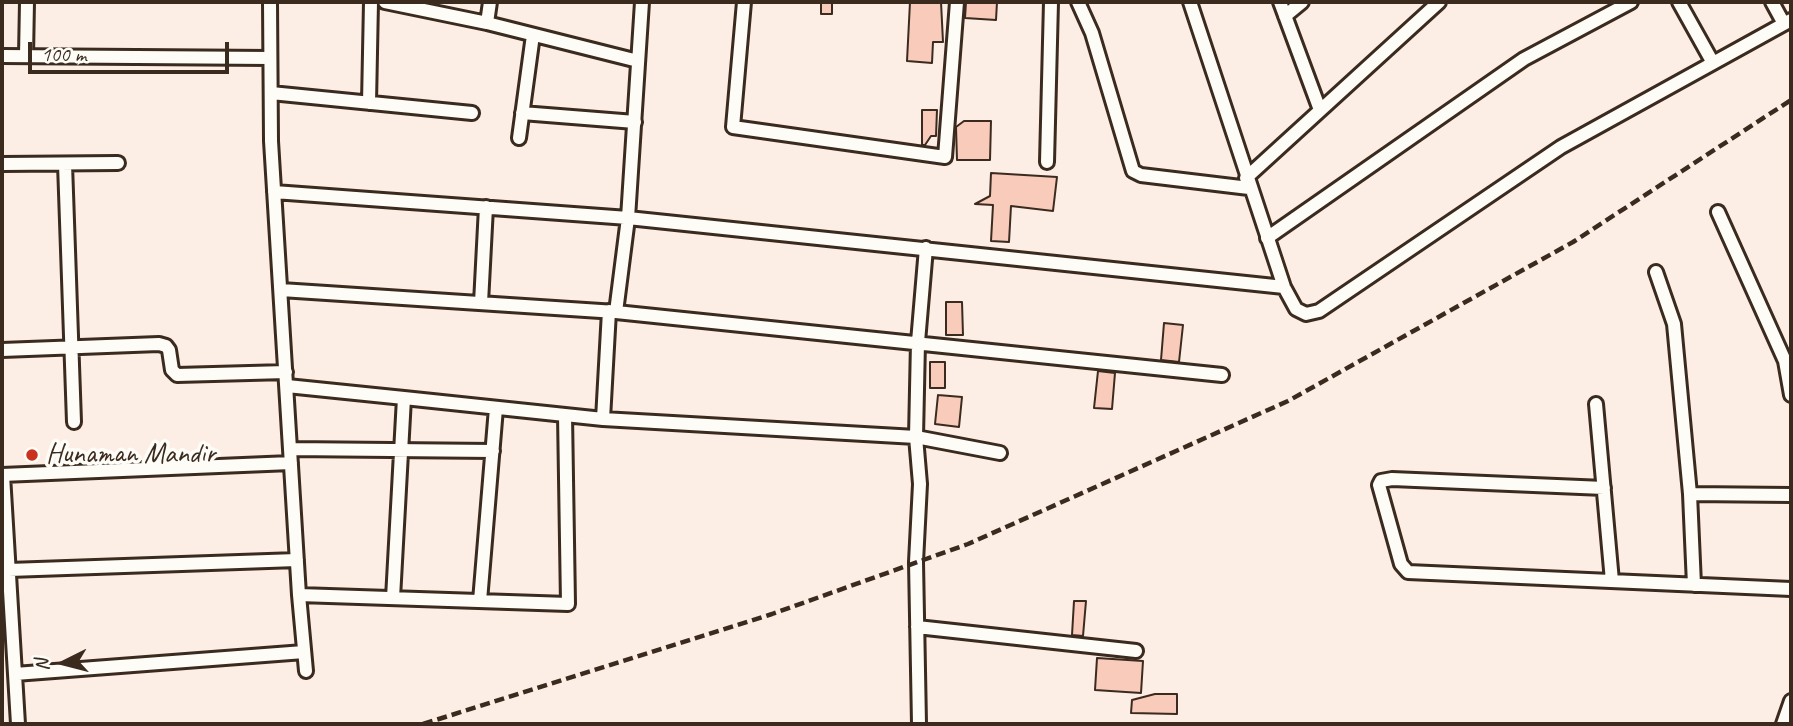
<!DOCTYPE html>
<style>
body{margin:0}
#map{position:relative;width:1793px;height:726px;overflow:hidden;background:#fcede5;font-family:Caveat,sans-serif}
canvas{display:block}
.frame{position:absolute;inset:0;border:4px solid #3b2a1e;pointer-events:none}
.north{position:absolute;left:28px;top:628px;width:70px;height:70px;-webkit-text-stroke:5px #fdfcf7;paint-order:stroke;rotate:264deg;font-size:19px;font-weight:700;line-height:28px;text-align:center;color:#3b2a1e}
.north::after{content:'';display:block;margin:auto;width:24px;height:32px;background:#3b2a1e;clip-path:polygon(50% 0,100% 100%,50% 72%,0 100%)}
.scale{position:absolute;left:28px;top:42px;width:201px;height:32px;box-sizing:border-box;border:4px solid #3b2a1e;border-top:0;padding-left:9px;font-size:21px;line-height:24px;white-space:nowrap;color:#3b2a1e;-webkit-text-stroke:5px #fdfcf7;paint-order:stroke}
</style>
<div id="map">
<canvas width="1793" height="726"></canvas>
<div class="frame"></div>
<div class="north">N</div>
<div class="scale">100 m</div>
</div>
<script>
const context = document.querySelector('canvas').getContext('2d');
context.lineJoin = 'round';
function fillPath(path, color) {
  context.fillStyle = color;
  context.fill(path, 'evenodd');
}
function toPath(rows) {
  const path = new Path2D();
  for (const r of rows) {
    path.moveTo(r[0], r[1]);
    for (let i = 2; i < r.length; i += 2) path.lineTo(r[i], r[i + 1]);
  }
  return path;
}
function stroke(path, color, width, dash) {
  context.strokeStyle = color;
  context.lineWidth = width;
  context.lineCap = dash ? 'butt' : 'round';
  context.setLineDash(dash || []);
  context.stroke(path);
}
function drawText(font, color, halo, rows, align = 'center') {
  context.font = font + ' Caveat,sans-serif';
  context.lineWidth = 7;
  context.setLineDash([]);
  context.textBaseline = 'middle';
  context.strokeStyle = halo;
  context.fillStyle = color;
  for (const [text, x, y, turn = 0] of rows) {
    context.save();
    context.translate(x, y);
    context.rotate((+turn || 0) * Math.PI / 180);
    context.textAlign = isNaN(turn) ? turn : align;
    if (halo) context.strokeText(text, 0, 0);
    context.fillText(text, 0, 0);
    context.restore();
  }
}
const building = toPath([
 [821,2,832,2,832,14,821,14,821,2],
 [910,2,941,2,943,42,933,42,932,63,907,61,910,2],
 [997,2,996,20,965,18,966,2,997,2],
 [922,110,937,110,936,136,931,136,925,145,922,145,922,110],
 [964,121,991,121,990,160,957,160,956,127,964,121],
 [991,173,1057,177,1053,211,1011,206,1009,242,991,241,993,205,975,204,990,196,991,173],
 [946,302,962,302,963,335,946,335,946,302],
 [1164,323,1183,325,1179,362,1161,360,1164,323],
 [930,362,945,362,945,388,930,388,930,362],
 [1098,371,1115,373,1112,409,1094,408,1098,371],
 [938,395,962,397,959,427,935,424,938,395],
 [1074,601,1086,601,1083,636,1072,635,1074,601],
 [1097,658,1143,661,1141,693,1095,690,1097,658],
 [1155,694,1177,694,1177,714,1131,713,1132,700,1155,694]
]);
fillPath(building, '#f8cbba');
stroke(building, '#3b2a1e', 2);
const minor = toPath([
 [270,2,271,141,299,595,568,604,565,415],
 [385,2,487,23],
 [490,2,487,23,638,61],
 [744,2,733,127,945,157,957,2],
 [1078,2,1092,33,1133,171,1141,175,1249,188],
 [1190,2,1284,287,1296,309,1306,314,1319,311,1561,147,1791,20],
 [1280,2,1320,110],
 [1679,2,1713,63],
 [1772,2,1784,24],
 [1285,16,1302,2],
 [2,56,270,58],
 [26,56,27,2],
 [271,93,472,113],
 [369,103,371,2],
 [522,113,635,122],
 [519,138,533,35],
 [1047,162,1051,2],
 [2,164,118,163],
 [65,164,74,422],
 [1246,178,1439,2],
 [274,192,628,218,1284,287],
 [1718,212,1785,361,1791,395],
 [1267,238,1524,59,1631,2],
 [1656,272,1674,324,1690,494,1694,585],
 [281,290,616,312,1222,375],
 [481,303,486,207],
 [609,311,603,419,916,437,1000,453],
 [616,312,628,218,642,2],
 [2,350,159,344,166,346,169,350,172,370,177,375,286,372],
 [287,386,404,398,393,598],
 [404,398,603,419],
 [1596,404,1612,581],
 [290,449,493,451],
 [2,475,291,463],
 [3,475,18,724],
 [1604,488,1392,479,1381,481,1379,485,1401,564,1408,572,1791,589],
 [1690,494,1791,495],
 [9,570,297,560],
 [299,595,306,671],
 [480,601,496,408],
 [917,627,1136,651],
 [15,674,304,652],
 [919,724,916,562,920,484,916,437,918,342,926,248],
 [1783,724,1791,701]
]);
stroke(minor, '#3b2a1e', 18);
stroke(minor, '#fdfcf7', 12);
stroke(toPath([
 [423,724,772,614,968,544,1288,401,1573,242,1791,100]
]), '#3b2a1e', 4.5, [10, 5]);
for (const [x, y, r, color] of [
 [32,455,7,"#c8321e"]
]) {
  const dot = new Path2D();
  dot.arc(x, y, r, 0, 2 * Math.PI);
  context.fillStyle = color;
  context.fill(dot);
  stroke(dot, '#fdfcf7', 2.5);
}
drawText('28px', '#3b2a1e', '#fdfcf7', [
 ["Hunaman Mandir",46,455]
], 'left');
</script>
